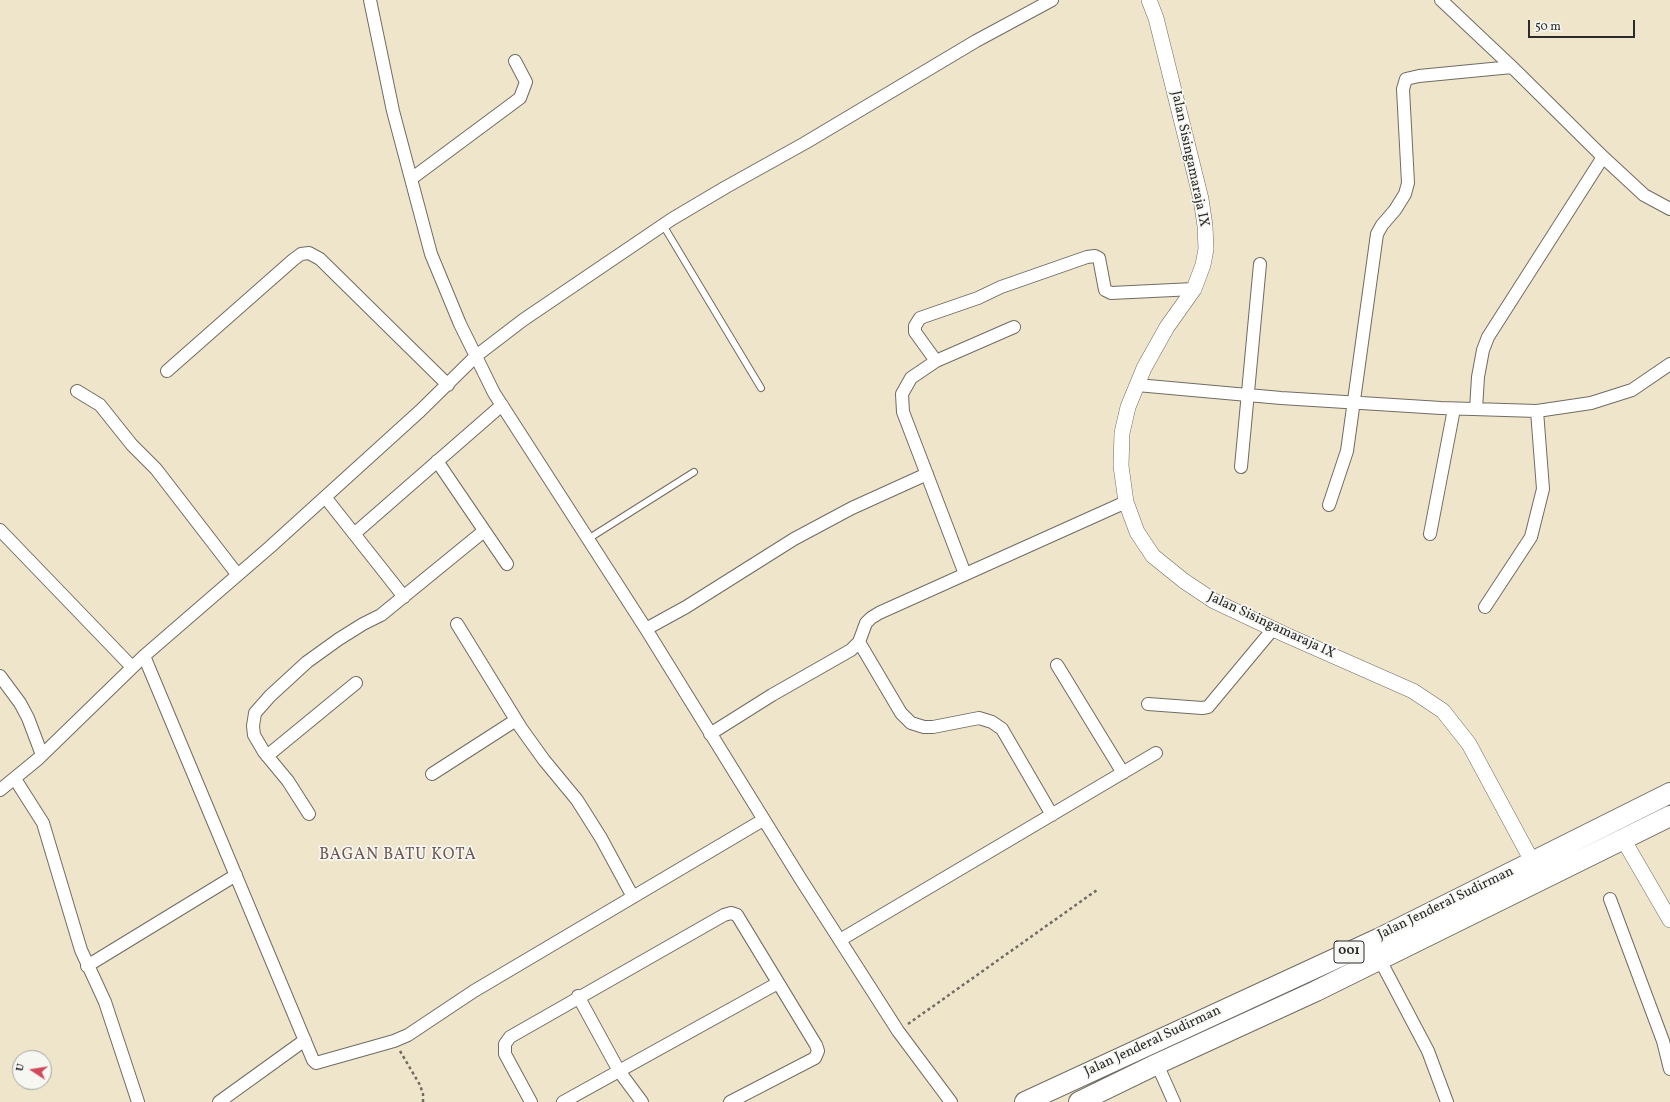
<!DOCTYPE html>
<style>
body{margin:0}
#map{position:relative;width:1670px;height:1102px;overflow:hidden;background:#efe5cb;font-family:Vollkorn,serif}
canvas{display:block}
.north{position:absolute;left:12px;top:1050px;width:40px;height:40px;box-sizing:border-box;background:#f6f6f2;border:1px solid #a5a5a2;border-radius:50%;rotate:282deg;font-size:11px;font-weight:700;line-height:16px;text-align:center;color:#2b2b2b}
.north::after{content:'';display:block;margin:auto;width:14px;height:18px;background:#d1495b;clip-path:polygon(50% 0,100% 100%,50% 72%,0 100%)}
.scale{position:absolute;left:1528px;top:20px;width:107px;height:18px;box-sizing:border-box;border:2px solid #2b2b2b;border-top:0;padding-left:5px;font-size:12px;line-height:14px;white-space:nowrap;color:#2b2b2b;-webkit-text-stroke:3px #f6f6f2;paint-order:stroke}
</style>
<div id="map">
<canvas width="1670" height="1102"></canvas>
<div class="north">U</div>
<div class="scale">50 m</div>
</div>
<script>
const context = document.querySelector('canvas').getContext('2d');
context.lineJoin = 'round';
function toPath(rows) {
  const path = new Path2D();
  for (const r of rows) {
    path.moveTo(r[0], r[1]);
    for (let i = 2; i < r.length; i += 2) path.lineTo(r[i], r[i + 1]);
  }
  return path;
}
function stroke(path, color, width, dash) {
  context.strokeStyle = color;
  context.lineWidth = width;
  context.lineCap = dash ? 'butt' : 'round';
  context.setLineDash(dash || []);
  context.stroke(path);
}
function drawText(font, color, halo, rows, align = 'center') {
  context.font = font + ' Vollkorn,serif';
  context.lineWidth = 3.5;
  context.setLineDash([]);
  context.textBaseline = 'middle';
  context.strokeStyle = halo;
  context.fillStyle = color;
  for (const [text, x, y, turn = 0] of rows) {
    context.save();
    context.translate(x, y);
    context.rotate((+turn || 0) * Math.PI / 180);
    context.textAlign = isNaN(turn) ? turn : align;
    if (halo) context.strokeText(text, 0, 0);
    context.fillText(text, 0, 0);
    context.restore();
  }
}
const service = toPath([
 [663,225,761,388],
 [588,539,694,472]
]);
const minor = toPath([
 [370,0,393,111,431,254,460,324,494,393,646,629,800,878,898,1031,951,1102],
 [1441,0,1512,67],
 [411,179,520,98,526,82,515,61],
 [936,361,915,332,915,326,920,318,978,298,1001,287,1087,257,1095,256,1099,258,1105,290,1111,293,1194,289],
 [167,371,293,260,301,254,309,253,320,259,448,385],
 [1137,385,1281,398,1441,408,1537,411,1591,403,1632,390,1670,364],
 [77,391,100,405,132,445,156,469,237,574],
 [1476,409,1478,377,1483,350,1488,337,1603,157],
 [437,461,507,564],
 [1241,467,1260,264],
 [325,497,404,597],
 [1329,505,1347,451,1377,234,1382,225,1395,210,1405,194,1408,183,1403,89,1406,79,1419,76,1512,67,1603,157,1644,195,1670,209],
 [0,530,132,667],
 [354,534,502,405],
 [1430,534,1454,409],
 [965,574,903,412,902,394,911,378,936,361,1014,327],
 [1485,607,1531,537,1543,489,1537,411],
 [457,624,521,728,544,760,577,800,601,838,633,897],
 [646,629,686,607,794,539,852,508,927,474],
 [859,642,901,713,911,723,924,727,933,727,979,718,992,722,1002,729,1052,815],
 [144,656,313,1060,316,1063,394,1041,408,1035,474,991,763,820],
 [1057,665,1123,773],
 [0,676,20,703,28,718,42,755],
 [1148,704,1202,708,1208,707,1273,629],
 [710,734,772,695,851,650,859,642,866,623,871,618,879,613,1126,502],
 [267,756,356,683],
 [432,774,516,720],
 [15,779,43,823,81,950,105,1002,138,1102],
 [0,790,38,759,144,656,270,547,420,411,476,356,523,320,672,219,726,187,805,143,976,41,1052,0],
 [309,814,288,781,264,752,254,735,253,726,255,713,270,696,307,662,339,639,363,624,381,615,484,531],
 [1610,899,1663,1041,1670,1069],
 [840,940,1156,753],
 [1380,960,1428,1051,1447,1102],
 [87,966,236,875],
 [578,996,619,1071,642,1102],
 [1157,1064,1174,1102],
 [219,1102,305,1040],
 [531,1102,505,1054,505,1044,510,1037,724,915,731,913,737,915,816,1045,818,1051,815,1058,730,1102],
 [563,1102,778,983]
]);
const tertiary = toPath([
 [1149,0,1156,18,1201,199,1205,226,1206,249,1203,265,1194,289,1167,327,1144,368,1128,407,1122,433,1121,466,1126,502,1137,532,1153,556,1184,581,1214,601,1286,635,1413,691,1443,711,1469,744,1532,861],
 [1623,839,1670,920]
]);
const trunk = toPath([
 [1025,1102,1380,938,1670,793],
 [1079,1102,1157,1064,1316,991,1670,816]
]);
stroke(service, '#706c63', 8);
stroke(minor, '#706c63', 14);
stroke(tertiary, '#706c63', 16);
stroke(trunk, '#706c63', 22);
stroke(toPath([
 [908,1024,1097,890],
 [400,1051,420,1085,423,1094,423,1102]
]), '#706c63', 2.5, [3, 3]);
stroke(service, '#fff', 6);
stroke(minor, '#fff', 12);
stroke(tertiary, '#fff', 15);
stroke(trunk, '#fff', 20);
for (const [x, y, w] of [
 [1349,952,30]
]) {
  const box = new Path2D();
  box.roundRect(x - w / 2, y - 11, w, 22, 3);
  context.fillStyle = '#f6f6f2';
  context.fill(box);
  stroke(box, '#2b2b2b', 1);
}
drawText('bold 13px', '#2b2b2b', null, [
 ["001",1349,952]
]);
drawText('14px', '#2b2b2b', '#f6f6f2', [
 ["Jalan Sisingamaraja IX",1189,159,78],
 ["Jalan Sisingamaraja IX",1271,626,25],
 ["Jalan Jenderal Sudirman",1446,904,-26],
 ["Jalan Jenderal Sudirman",1153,1042,-25]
]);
context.letterSpacing = '1px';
drawText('16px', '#6f5650', '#f6f6f2', [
 ["BAGAN BATU KOTA",398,856]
]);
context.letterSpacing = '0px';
</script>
